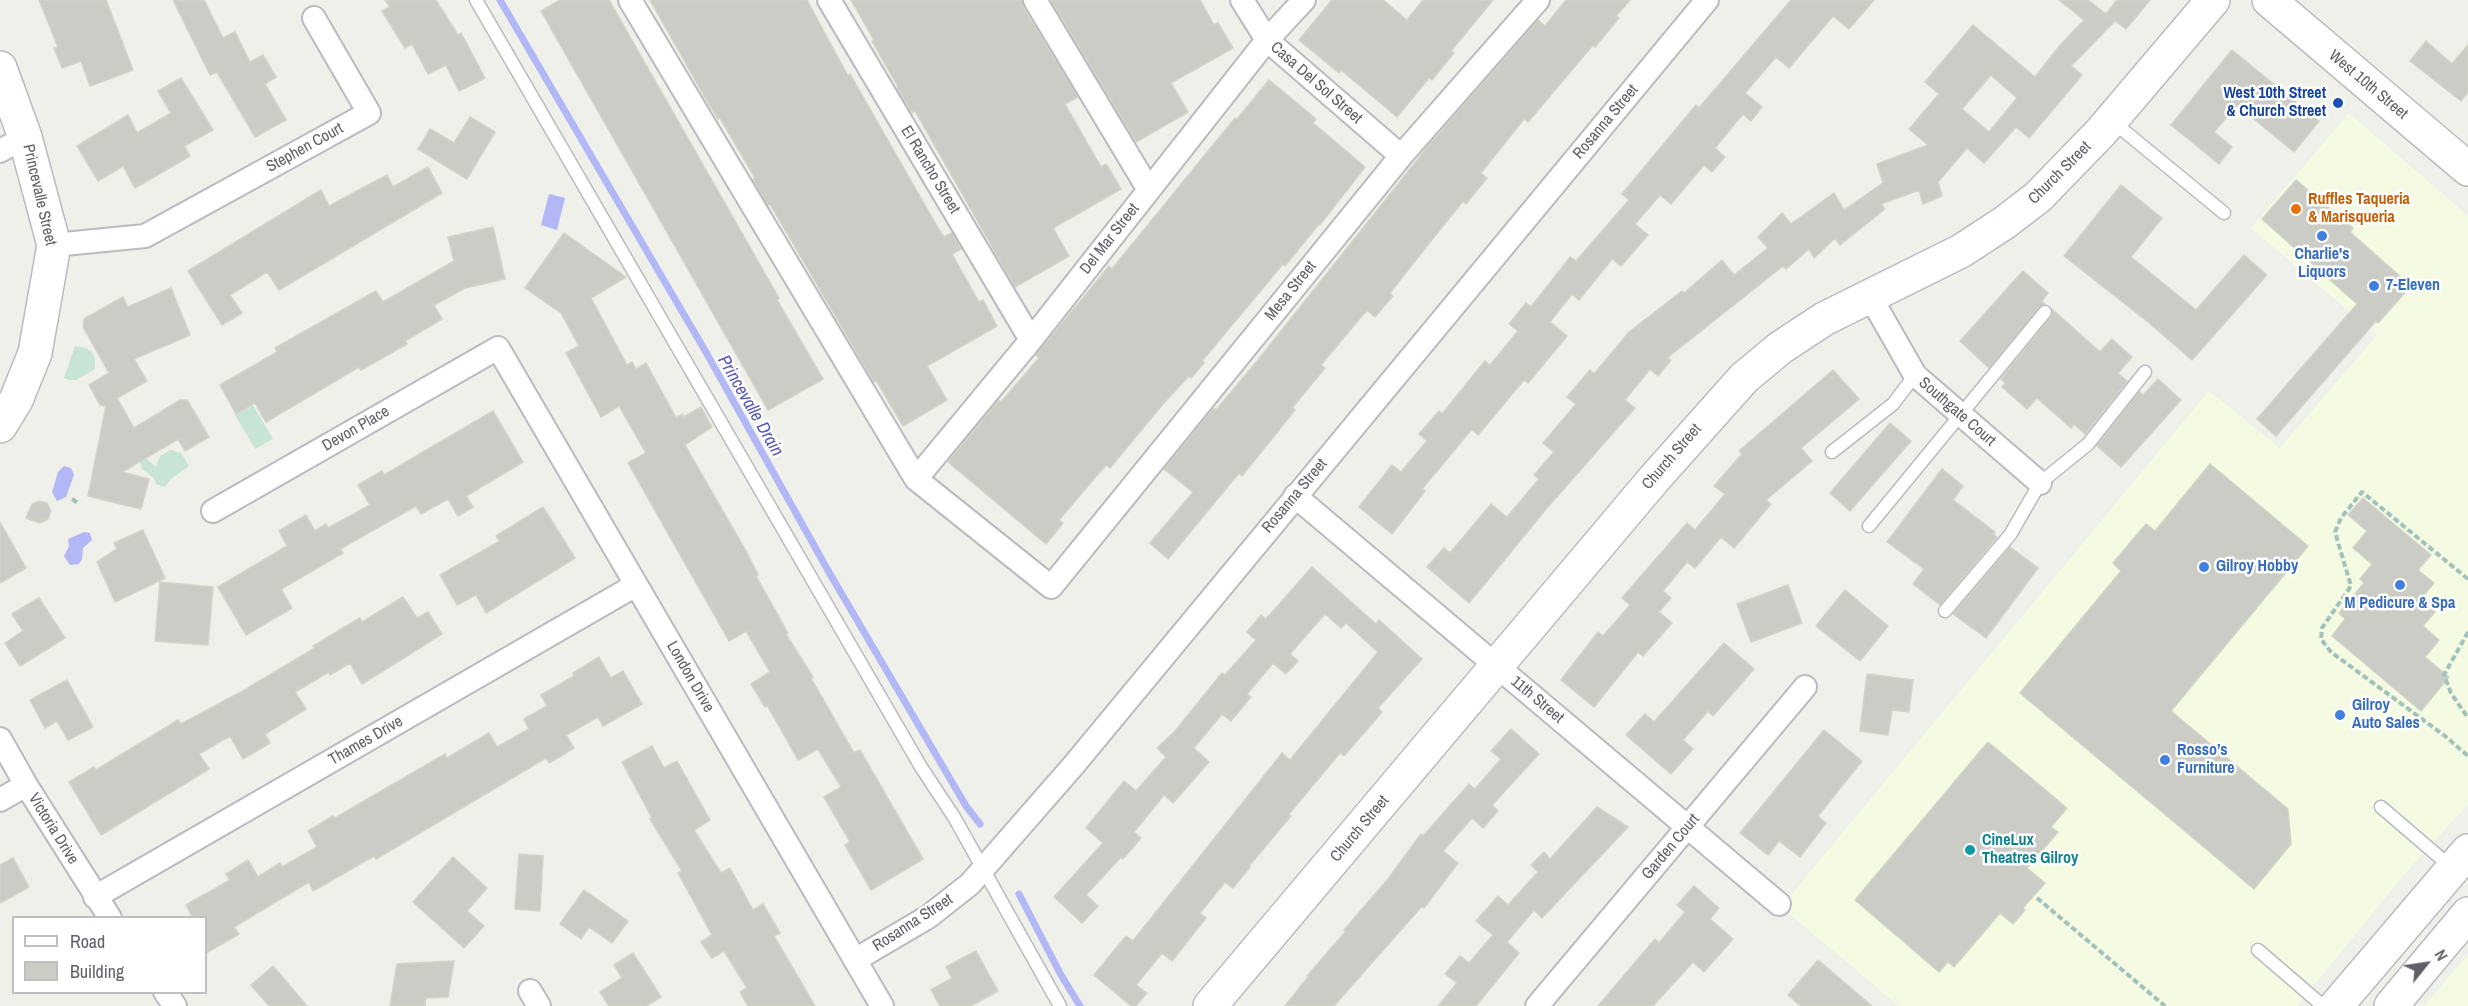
<!DOCTYPE html>
<meta charset="utf-8">
<style>
body{margin:0}
#map{position:relative;width:2468px;height:1006px;overflow:hidden;background:#eef0e9;font-family:"Archivo Narrow",sans-serif}
canvas{display:block}
.legend{position:absolute;left:12px;top:916px;width:195px;height:78px;box-sizing:border-box;background:#fff;border:2px solid #bfbfc2;margin:0;padding:8px 10px;list-style:none;font-size:18px;color:#606067}
.legend li{display:flex;align-items:center;gap:12px;height:30px}
.legend b{width:30px;border:2px solid #bfbfc2}
.north{position:absolute;left:2396px;top:934px;width:60px;height:60px;-webkit-text-stroke:4px #fff;paint-order:stroke;rotate:60deg;font-size:16px;font-weight:700;line-height:24px;text-align:center;color:#606067}
.north::after{content:'';display:block;margin:auto;width:21px;height:27px;background:#606067;clip-path:polygon(50% 0,100% 100%,50% 72%,0 100%)}
</style>
<div id="map">
<canvas width="2468" height="1006"></canvas>
<ul class="legend">
<li><b style="height:8px;background:#fff"></b>Road</li>
<li><b style="height:16px;background:#caccc5"></b>Building</li>
</ul>
<div class="north">N</div>
</div>
<script>
const context = document.querySelector('canvas').getContext('2d');
context.lineJoin = 'round';
function fillPath(path, color) {
  context.fillStyle = color;
  context.fill(path, 'evenodd');
}
function toPath(rows) {
  const path = new Path2D();
  for (const r of rows) {
    path.moveTo(r[0], r[1]);
    for (let i = 2; i < r.length; i += 2) path.lineTo(r[i], r[i + 1]);
  }
  return path;
}
function stroke(path, color, width, dash) {
  context.strokeStyle = color;
  context.lineWidth = width;
  context.lineCap = dash ? 'butt' : 'round';
  context.setLineDash(dash || []);
  context.stroke(path);
}
function drawText(font, color, halo, rows, align = 'center') {
  context.font = font + ' "Archivo Narrow",sans-serif';
  context.lineWidth = 5;
  context.setLineDash([]);
  context.textBaseline = 'middle';
  context.strokeStyle = halo;
  context.fillStyle = color;
  for (const [text, x, y, turn = 0] of rows) {
    context.save();
    context.translate(x, y);
    context.rotate((+turn || 0) * Math.PI / 180);
    context.textAlign = isNaN(turn) ? turn : align;
    if (halo) context.strokeText(text, 0, 0);
    context.fillText(text, 0, 0);
    context.restore();
  }
}
fillPath(toPath([
 [2349,113,2468,216,2468,804,2402,877,2297,1006,1899,1006,1781,907,2209,391,2280,448,2377,335,2251,228],
 [2468,955,2468,1006,2424,1006]
]), '#f5fbe3');
fillPath(toPath([
 [75,346,86,348,92,352,95,359,95,369,76,380,69,380,64,378],
 [253,405,273,439,255,449,235,415],
 [170,450,181,453,189,466,171,479,165,487,156,484,154,478,142,469,139,456,142,455,156,467,160,456]
]), '#c8e4d6');
fillPath(toPath([
 [549,194,565,198,557,230,541,225],
 [64,466,71,468,74,475,66,497,57,501,52,492,58,472],
 [84,532,90,533,92,540,83,548,82,559,79,564,70,565,64,556,69,546,68,539]
]), '#b2b8f6');
stroke(toPath([
 [500,0,707,354,830,574,966,806,980,824],
 [1019,894,1061,975,1080,1006]
]), '#b2b8f6', 7);
const building = toPath([
 [39,0,106,0,133,70,90,86,81,61,62,68,54,48,58,47,39,0],
 [173,0,204,0,223,38,235,32,250,62,263,55,276,77,265,84,286,120,255,137,217,72,210,75,173,0],
 [385,0,436,0,458,35,461,33,485,78,459,91,446,65,428,74,412,44,405,48,382,11,390,7,385,0],
 [560,0,609,0,779,298,777,300,823,379,768,410,541,11,560,0],
 [650,0,807,0,848,76,850,74,938,228,944,237,952,233,961,249,952,254,979,302,983,300,997,326,927,366,947,400,903,426,876,380,874,382,770,204,768,205,762,196,753,179,755,178,720,118,718,119,703,94,650,0],
 [851,0,1022,0,1023,7,1078,97,1065,104,1101,167,1106,164,1121,189,1053,228,1069,256,1015,287,915,111,912,113,897,88,898,87,872,41,874,40,851,0],
 [1051,0,1200,0,1214,25,1218,23,1233,48,1171,83,1188,112,1136,142,1051,0],
 [1332,0,1383,0,1407,20,1423,0,1493,0,1451,51,1454,53,1432,80,1429,78,1397,117,1341,70,1339,73,1299,40,1332,0],
 [1566,0,1630,0,1616,16,1619,18,1595,47,1593,45,1528,122,1524,119,1481,173,1487,178,1466,204,1463,201,1423,251,1390,293,1393,296,1375,317,1367,310,1321,365,1325,368,1292,408,1295,410,1242,476,1239,473,1168,559,1150,543,1193,492,1164,469,1214,408,1216,410,1258,360,1429,145,1538,20,1545,26,1566,0],
 [1791,0,1874,0,1849,29,1833,16,1789,68,1776,57,1745,93,1762,107,1751,121,1743,114,1715,148,1725,157,1712,172,1704,165,1671,204,1660,195,1635,224,1648,235,1621,266,1612,259,1579,300,1572,294,1550,322,1567,336,1528,383,1524,380,1478,435,1472,429,1422,489,1425,491,1392,534,1359,507,1392,465,1401,472,1427,441,1419,434,1439,411,1442,414,1485,361,1490,365,1518,331,1509,324,1526,303,1531,307,1570,257,1576,261,1629,200,1622,194,1696,105,1699,108,1791,0],
 [2059,0,2088,0,2115,21,2071,66,2082,75,2029,138,2016,127,1984,163,1967,148,1938,182,1942,196,1923,204,1919,190,1881,204,1885,209,1840,245,1835,238,1814,258,1809,249,1786,269,1783,266,1667,358,1671,360,1658,376,1650,369,1625,400,1635,408,1547,508,1469,603,1427,567,1444,548,1450,553,1491,504,1507,517,1539,479,1534,475,1554,452,1543,443,1576,404,1567,397,1590,370,1594,374,1629,332,1682,291,1684,293,1722,260,1734,275,1768,248,1758,237,1782,213,1791,224,1834,193,1844,210,1883,183,1877,164,1928,145,1909,129,1939,94,1925,82,1973,25,2035,77,2061,44,2084,20,2059,0],
 [1991,75,2017,98,1989,132,1962,109,1991,75],
 [2117,0,2150,0,2126,29,2106,14,2117,0],
 [2426,41,2452,64,2468,45,2468,92,2461,101,2410,61,2426,41],
 [2232,50,2319,121,2294,152,2237,105,2214,132,2232,147,2219,164,2171,125,2232,50],
 [181,78,213,130,184,146,190,156,135,188,123,166,98,181,77,146,128,115,137,133,171,113,158,91,181,78],
 [1269,80,1316,119,1313,123,1365,167,1320,225,1319,224,1285,266,1283,264,1202,361,1204,363,1191,378,1189,376,1163,404,1110,468,1106,465,1059,520,1063,523,1046,544,948,462,999,400,1001,402,1039,358,1036,355,1109,266,1112,269,1235,118,1237,119,1269,80],
 [470,117,495,132,467,179,418,149,430,129,454,143,470,117],
 [428,167,442,193,279,290,267,272,230,295,242,313,222,325,188,271,321,190,329,206,387,175,393,187,428,167],
 [2296,180,2353,228,2350,232,2411,286,2378,323,2376,321,2276,436,2257,419,2357,304,2262,219,2296,180],
 [2121,185,2162,218,2131,257,2196,310,2244,255,2267,275,2192,360,2148,322,2064,256,2121,185],
 [493,227,505,279,465,288,434,305,442,319,405,341,407,344,361,370,359,367,266,422,255,403,236,414,220,385,277,352,275,348,376,291,383,302,454,261,448,237,493,227],
 [564,233,626,277,591,298,627,365,632,362,636,369,646,363,676,418,683,414,684,417,701,407,712,427,685,445,746,551,758,575,756,576,788,633,786,634,813,677,811,678,854,753,860,750,923,859,871,890,845,845,850,842,824,797,841,787,818,749,798,760,767,705,765,707,751,684,770,672,746,631,729,641,628,463,646,453,619,406,601,417,566,353,579,346,561,313,525,288,564,233],
 [2023,271,2048,293,2042,301,2045,304,2039,307,1989,368,1960,341,2023,271],
 [171,288,190,335,134,359,147,381,117,398,134,428,180,400,187,400,209,437,185,451,178,439,122,472,149,479,141,509,88,496,106,406,100,405,89,385,109,373,83,327,84,319,123,297,128,307,171,288],
 [2053,310,2100,352,2112,339,2132,357,2118,373,2127,381,2085,434,2074,424,2071,428,2037,398,2027,409,2002,387,2005,383,2001,379,2051,317,2053,310],
 [1833,370,1859,399,1801,448,1812,461,1766,500,1771,504,1734,548,1721,537,1695,568,1687,562,1663,591,1671,598,1659,612,1672,623,1643,656,1638,652,1594,707,1561,680,1598,632,1603,636,1630,605,1622,598,1687,523,1695,530,1725,494,1714,486,1742,454,1739,451,1833,370],
 [2158,379,2181,400,2121,467,2097,446,2139,392,2143,395,2158,379],
 [493,411,523,462,466,496,473,507,458,516,448,499,421,514,416,506,340,549,343,553,281,589,292,608,246,635,218,587,287,546,279,531,306,515,315,531,326,524,328,528,370,505,358,485,382,471,384,475,493,411],
 [1890,423,1911,441,1850,511,1830,493,1890,423],
 [2210,464,2308,546,2171,711,2288,809,2291,844,2254,889,2020,693,2121,571,2113,563,2146,524,2155,531,2210,464],
 [1942,469,1963,486,1953,500,1995,532,1994,535,1997,537,1940,605,1913,584,1924,569,1887,542,1942,469],
 [2363,498,2431,555,2418,570,2434,583,2420,600,2435,612,2423,626,2439,640,2425,657,2449,677,2421,711,2332,636,2345,619,2339,613,2364,583,2360,579,2372,564,2353,548,2367,531,2348,515,2363,498],
 [39,501,47,503,51,511,48,519,40,523,26,518,32,504,39,501],
 [543,507,575,558,486,613,476,595,457,605,440,575,500,541,496,536,543,507],
 [0,522,26,568,0,583,0,522],
 [143,530,165,578,115,602,97,562,117,549,114,543,143,530],
 [2010,547,2038,568,1986,638,1953,614,2010,547],
 [1312,567,1376,624,1379,620,1422,659,1378,708,1382,712,1344,756,1340,753,1289,814,1291,816,1249,866,1250,867,1233,888,1225,882,1200,913,1206,918,1172,961,1162,953,1136,985,1147,993,1136,1006,1131,1006,1094,975,1126,936,1133,941,1282,753,1290,760,1378,652,1346,623,1341,628,1325,614,1290,654,1298,661,1286,674,1273,663,1247,694,1251,697,1231,721,1222,714,1194,748,1209,762,1173,803,1164,795,1134,832,1141,838,1123,859,1121,857,1086,895,1098,906,1082,923,1054,897,1103,843,1086,828,1124,781,1136,791,1166,757,1157,748,1175,731,1222,673,1225,675,1256,640,1247,632,1261,615,1266,619,1312,567],
 [160,582,213,587,208,645,155,641,160,582],
 [1788,585,1802,623,1751,642,1737,604,1788,585],
 [1845,590,1888,626,1860,661,1816,626,1845,590],
 [403,597,417,618,428,612,442,634,362,684,350,663,330,675,329,672,295,692,306,709,265,734,270,743,243,759,230,736,199,754,209,769,101,835,69,782,94,767,96,770,178,720,181,724,241,692,315,648,313,646,360,618,362,622,403,597],
 [39,598,65,638,20,666,5,643,23,631,12,614,39,598],
 [1724,643,1754,669,1713,716,1708,711,1683,740,1693,749,1671,774,1626,735,1645,714,1654,722,1724,643],
 [599,657,611,678,623,671,642,704,603,726,598,717,566,735,574,748,549,763,546,758,376,859,374,856,313,891,309,882,234,927,239,934,206,953,206,918,193,918,186,905,230,880,226,874,248,860,258,877,280,863,282,867,317,847,308,831,333,816,335,818,445,754,447,758,489,733,497,747,529,729,524,719,547,706,541,695,574,676,573,673,599,657],
 [1867,674,1913,680,1909,712,1892,710,1888,735,1860,731,1867,674],
 [67,680,93,727,68,740,57,721,45,728,30,700,67,680],
 [1511,729,1539,754,1492,805,1498,811,1483,828,1472,818,1443,851,1458,863,1424,908,1422,906,1334,1006,1285,1006,1308,977,1307,976,1346,931,1344,930,1388,879,1421,834,1423,836,1469,784,1475,789,1501,759,1491,751,1511,729],
 [1824,730,1862,761,1818,816,1826,823,1800,857,1779,841,1768,855,1740,833,1824,730],
 [1988,742,2067,808,2051,827,2058,832,2027,868,2045,883,2023,908,2025,910,2013,924,2000,913,1954,967,1948,962,1939,972,1855,900,1988,742],
 [652,746,664,768,677,761,710,820,694,830,721,873,730,868,753,910,763,904,780,933,774,936,815,1006,748,1006,740,992,747,988,724,951,712,958,701,942,712,935,678,873,682,871,650,819,652,818,622,762,652,746],
 [1597,807,1628,827,1542,918,1534,910,1507,942,1519,953,1476,1006,1438,1006,1457,983,1445,974,1460,956,1469,963,1493,935,1476,921,1498,896,1508,905,1538,872,1531,865,1544,852,1550,859,1597,807],
 [519,854,543,856,540,911,515,909,519,854],
 [453,857,487,888,467,911,484,926,464,948,413,902,453,857],
 [13,858,29,887,0,903,0,865,13,858],
 [1694,886,1719,908,1710,919,1733,939,1704,972,1693,962,1653,1006,1598,1006,1655,939,1659,943,1685,912,1677,905,1694,886],
 [584,890,628,921,612,943,589,927,581,939,560,924,584,890],
 [976,951,998,991,971,1006,940,1006,931,990,952,978,946,967,976,951],
 [633,953,661,997,646,1006,609,1006,600,992,622,978,614,965,633,953],
 [1818,960,1872,1006,1801,1006,1788,995,1818,960],
 [454,961,448,997,426,998,425,1006,390,1006,397,964,454,961],
 [273,966,307,1006,269,1006,251,985,273,966]
]);
fillPath(building, '#caccc5');
stroke(building, '#d2d4c7', 1.5);
const lane = toPath([
 [476,0,921,767,954,817,1060,1006],
 [2112,121,2224,213],
 [1832,452,1893,404,1915,375],
 [1869,526,2045,312],
 [1945,611,2010,535,2040,483,2088,444,2145,372],
 [2381,807,2451,867],
 [2258,950,2323,1006]
]);
const street = toPath([
 [630,0,916,479,1051,587,1401,156,1538,0],
 [829,0,1031,340],
 [1035,0,1149,190],
 [1242,0,1267,40,1401,156],
 [0,151,25,137],
 [54,245,145,236,369,113,314,18],
 [1871,298,1915,375,2040,483],
 [916,479,1031,340,1267,40,1304,0],
 [1295,496,1779,904],
 [213,511,498,348,882,1006],
 [0,739,26,785,110,918],
 [0,800,26,785],
 [95,897,636,585],
 [855,960,928,917,970,884,983,869,1073,766,1707,0],
 [530,991,539,1006],
 [165,992,175,1006],
 [1537,1006,1805,687]
]);
const secondary = toPath([
 [2269,0,2468,169],
 [0,68,25,137,54,245,35,353,16,400,0,426],
 [1210,1006,1654,479,1744,378,1780,348,1824,319,1961,251,2004,223,2038,197,2101,132,2213,0],
 [2336,1006,2468,851],
 [2391,1006,2468,914]
]);
stroke(lane, '#bbbac0', 15);
stroke(street, '#bbbac0', 26);
stroke(secondary, '#babac0', 36);
stroke(toPath([
 [72,499,78,503],
 [2468,579,2362,492,2341,518,2335,532,2351,586,2322,628,2321,639,2331,652,2445,736,2468,756],
 [2468,632,2444,675,2451,693,2468,718],
 [2037,898,2165,1006]
]), '#a1c2ba', 4, [6, 3]);
stroke(lane, '#fff', 12);
stroke(street, '#fff', 22);
stroke(secondary, '#fff', 33);
for (const [x, y, r, color] of [
 [2338,103,6,"#1a4fb4"],
 [2296,209,6,"#e8710a"],
 [2322,236,6,"#3f7fe0"],
 [2374,286,6,"#3f7fe0"],
 [2204,567,6,"#3f7fe0"],
 [2400,585,6,"#3f7fe0"],
 [2340,715,6,"#3f7fe0"],
 [2165,760,6,"#3f7fe0"],
 [1970,850,6,"#0f9aa8"]
]) {
  const dot = new Path2D();
  dot.arc(x, y, r, 0, 2 * Math.PI);
  context.fillStyle = color;
  context.fill(dot);
  stroke(dot, '#fff', 2);
}
drawText('16px', '#606067', '#fff', [
 ["Casa Del Sol Street",1316,83,41],
 ["West 10th Street",2368,85,40],
 ["Rosanna Street",1606,122,-50],
 ["Stephen Court",305,148,-29],
 ["El Rancho Street",930,170,59],
 ["Church Street",2060,173,-45],
 ["Princevalle Street",39,195,77],
 ["Del Mar Street",1110,239,-52],
 ["Mesa Street",1291,291,-51],
 ["Southgate Court",1957,412,41],
 ["Devon Place",356,429,-30],
 ["Church Street",1672,457,-49],
 ["Rosanna Street",1295,496,-50],
 ["London Drive",690,677,60],
 ["11th Street",1537,700,40],
 ["Thames Drive",366,741,-30],
 ["Victoria Drive",53,829,58],
 ["Church Street",1360,829,-50],
 ["Garden Court",1671,847,-50],
 ["Rosanna Street",913,923,-33]
]);
drawText('bold 16px', '#164399', '#fff', [
 ["West 10th Street",2326,94],
 ["& Church Street",2326,112]
], 'right');
drawText('bold 16px', '#c56008', '#fff', [
 ["Ruffles Taqueria",2308,200],
 ["& Marisqueria",2308,218]
], 'left');
drawText('bold 16px', '#366cbe', '#fff', [
 ["Charlie's",2322,255,"center"],
 ["Liquors",2322,273,"center"],
 ["7-Eleven",2386,286],
 ["Gilroy Hobby",2216,567],
 ["M Pedicure & Spa",2400,604,"center"],
 ["Gilroy",2352,706],
 ["Auto Sales",2352,724],
 ["Rosso’s",2177,751],
 ["Furniture",2177,769]
], 'left');
drawText('bold 16px', '#0d838f', '#fff', [
 ["CineLux",1982,841],
 ["Theatres Gilroy",1982,859]
], 'left');
drawText('italic 18px', '#5657b8', '#fff', [
 ["Princevalle Drain",750,406,60]
]);
</script>
